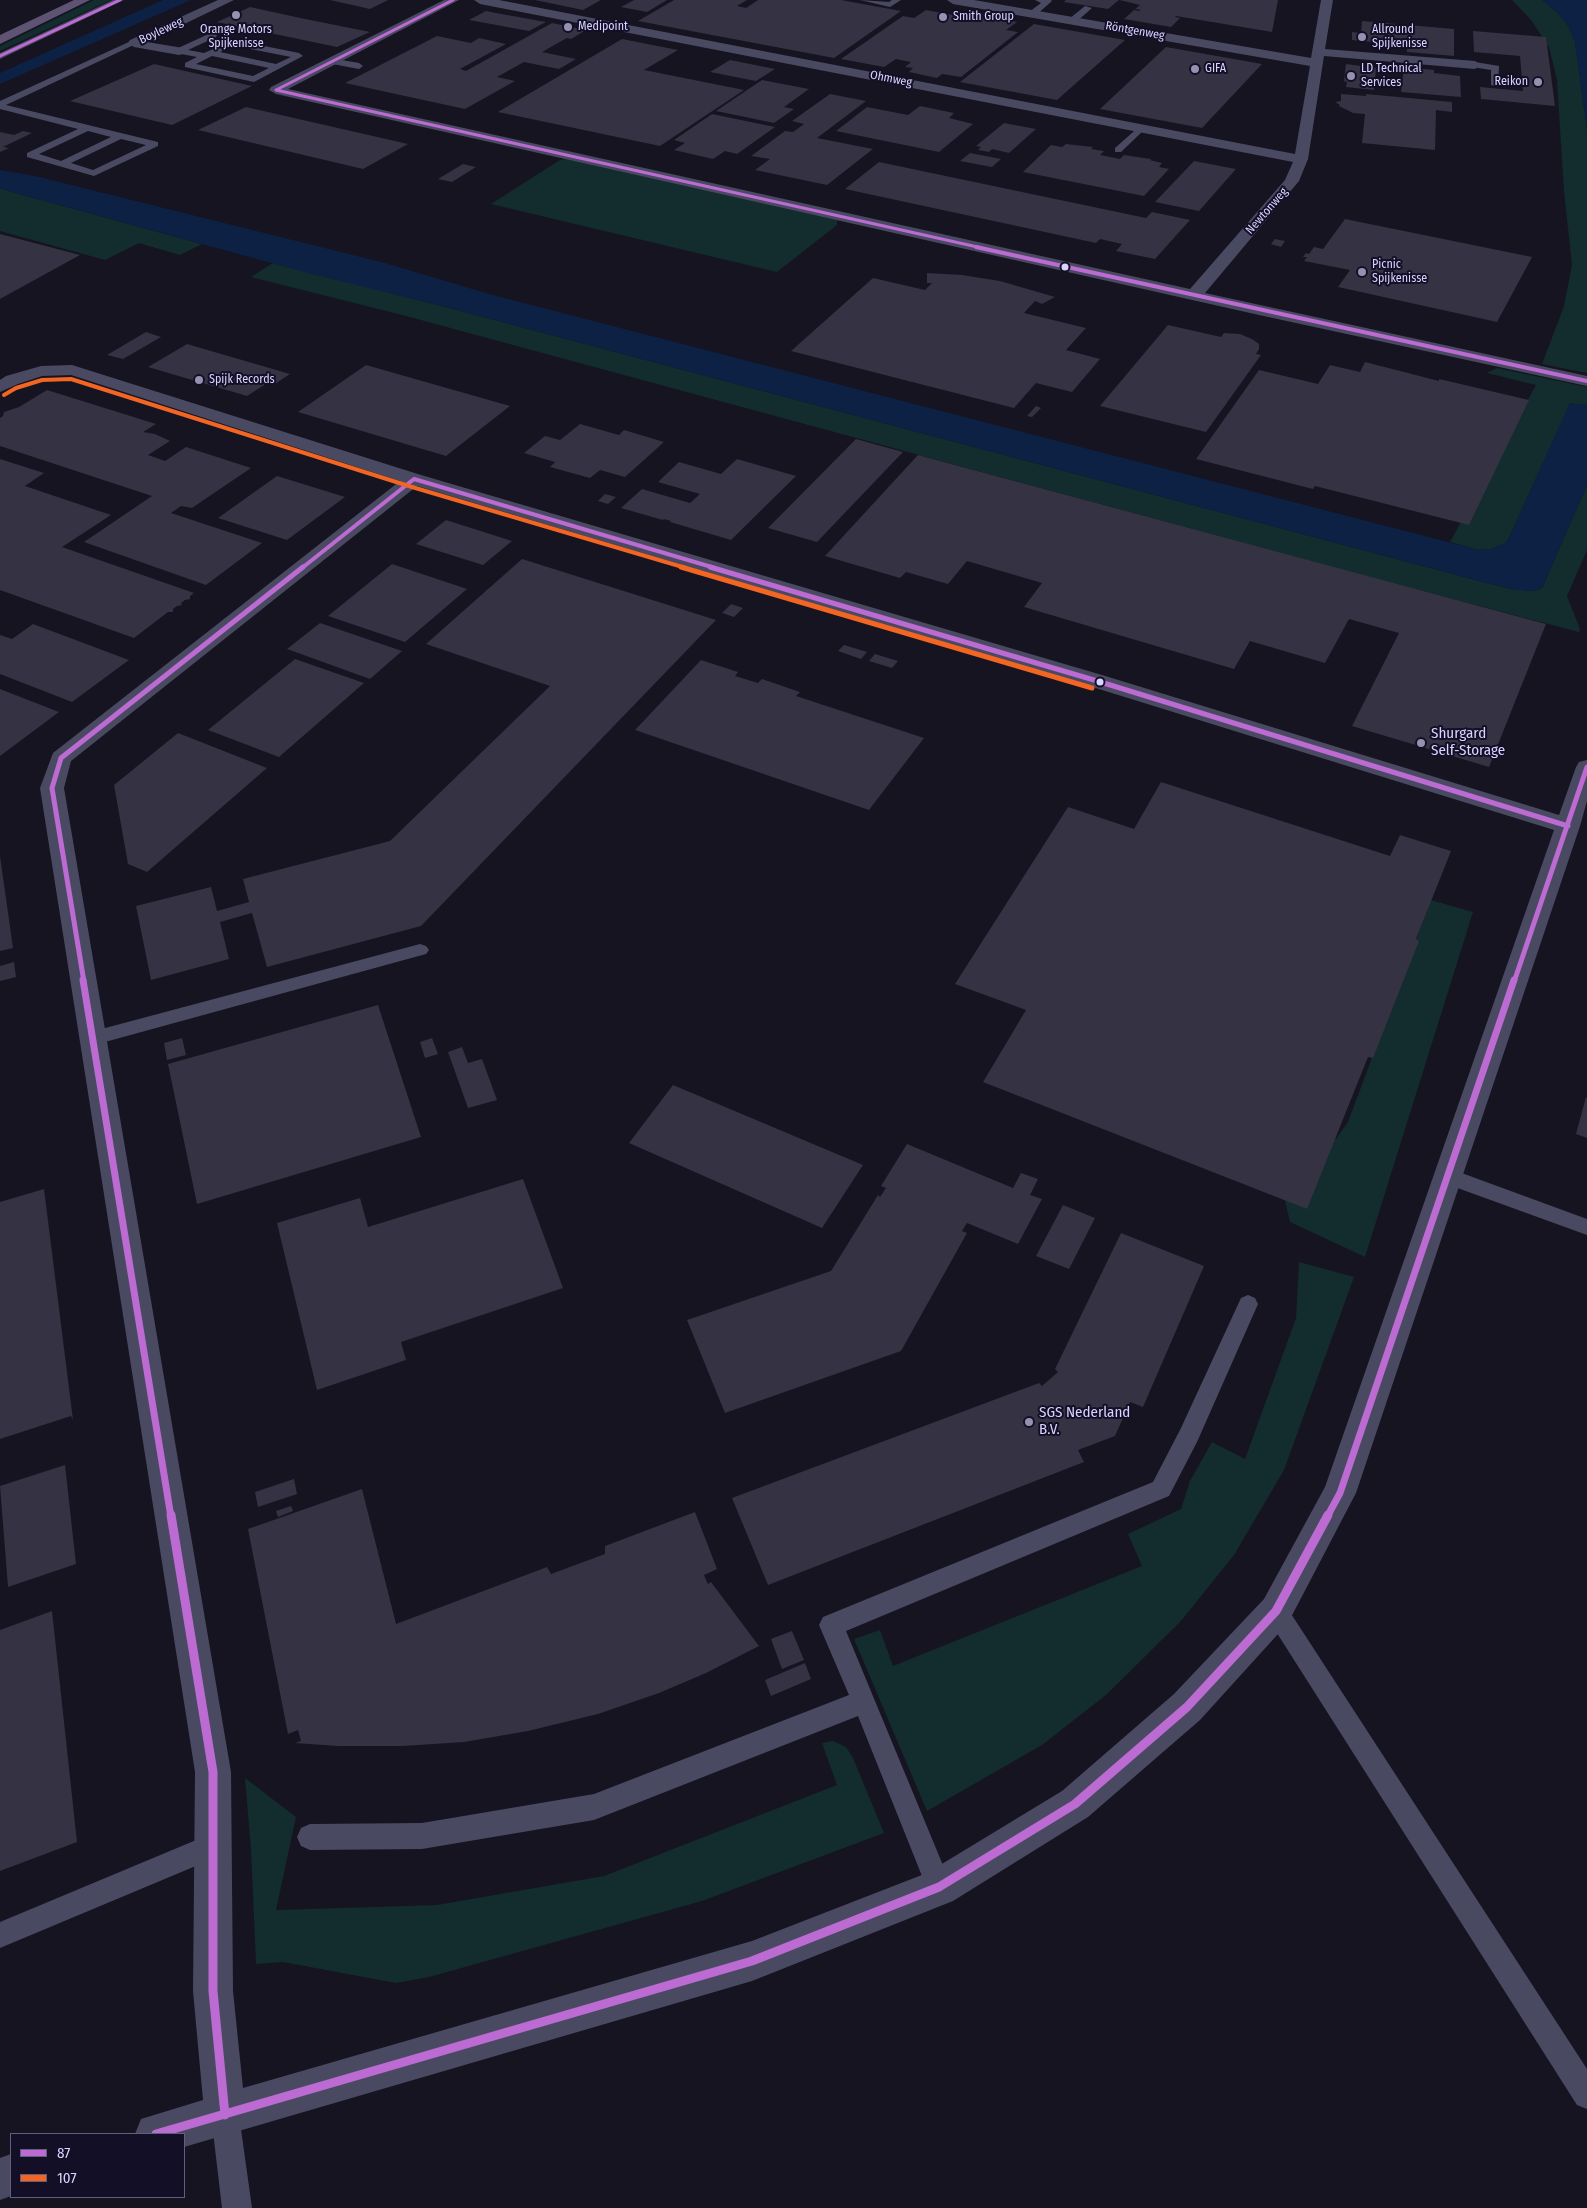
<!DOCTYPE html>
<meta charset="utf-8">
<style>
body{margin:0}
#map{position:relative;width:1587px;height:2208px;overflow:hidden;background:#161421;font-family:"Fira Sans Condensed",sans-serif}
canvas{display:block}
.legend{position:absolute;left:10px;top:2133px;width:175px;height:65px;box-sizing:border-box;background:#130f26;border:1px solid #625e7d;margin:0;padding:6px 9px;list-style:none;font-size:15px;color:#d9d4ff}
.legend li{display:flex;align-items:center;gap:10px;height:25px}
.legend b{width:25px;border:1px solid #625e7d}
</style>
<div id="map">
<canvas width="1587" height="2208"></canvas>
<ul class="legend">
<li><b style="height:6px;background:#bb6bd1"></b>87</li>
<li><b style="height:6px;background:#f26522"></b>107</li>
</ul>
</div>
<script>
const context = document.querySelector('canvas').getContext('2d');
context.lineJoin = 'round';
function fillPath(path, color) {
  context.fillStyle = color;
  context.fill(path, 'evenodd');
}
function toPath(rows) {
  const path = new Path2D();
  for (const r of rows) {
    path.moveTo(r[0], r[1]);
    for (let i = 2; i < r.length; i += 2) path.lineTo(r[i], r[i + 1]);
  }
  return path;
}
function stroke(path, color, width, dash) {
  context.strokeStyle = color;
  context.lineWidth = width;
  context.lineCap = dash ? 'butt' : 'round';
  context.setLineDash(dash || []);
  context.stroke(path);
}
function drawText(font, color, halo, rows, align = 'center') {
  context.font = font + ' "Fira Sans Condensed",sans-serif';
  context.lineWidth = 4;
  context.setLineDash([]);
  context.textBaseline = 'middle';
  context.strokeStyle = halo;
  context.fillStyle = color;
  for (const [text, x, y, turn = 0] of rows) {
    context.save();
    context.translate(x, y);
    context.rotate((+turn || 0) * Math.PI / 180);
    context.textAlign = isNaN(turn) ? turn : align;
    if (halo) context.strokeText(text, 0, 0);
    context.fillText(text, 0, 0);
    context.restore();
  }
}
fillPath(toPath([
 [94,0,111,0,0,51,0,46],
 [1512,0,1542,0,1558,13,1567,24,1575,41,1587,130,1587,373,1542,364,1564,306,1572,265,1564,192,1557,80,1549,47,1531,20],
 [566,159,837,220,837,225,777,272,491,204,560,160],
 [0,188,23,195,202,244,180,255,139,243,105,260,0,231],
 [273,263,442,306,1510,589,1533,591,1542,588,1587,485,1587,550,1567,596,1580,629,1579,632,1377,579,406,316,251,277],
 [1497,368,1587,387,1587,405,1570,404,1507,542,1490,550,1475,549,1450,542,1536,385,1487,373],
 [1431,900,1473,912,1365,1257,1290,1222,1283,1192,1314,1133,1336,1139,1348,1122],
 [1299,1262,1354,1277,1284,1470,1234,1555,1181,1621,1106,1695,1042,1745,927,1811,854,1639,880,1630,893,1666,1142,1566,1128,1534,1181,1509,1190,1481,1212,1442,1245,1459,1296,1318],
 [833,1741,846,1747,853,1758,884,1833,702,1901,429,1977,396,1983,283,1962,256,1964,251,1849,245,1778,296,1817,276,1910,437,1905,604,1876,837,1785,822,1743]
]), '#132c2d');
fillPath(toPath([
 [163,0,191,0,0,84,0,73],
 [1542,0,1587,0,1587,130,1575,41,1567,24,1558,13],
 [0,170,35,176,385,263,489,294,1475,549,1490,550,1507,542,1570,403,1587,405,1587,485,1542,588,1533,591,1510,589,442,306,308,273,23,195,0,188]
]), '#0d2144');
fillPath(toPath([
 [330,0,388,0,370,9],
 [535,0,601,0,583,10],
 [634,0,667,0,647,12,621,7],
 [674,0,747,0,737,6,746,8,758,0,841,0,901,11,834,58,638,21],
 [1066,0,1119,0,1108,9,1064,2],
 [1119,0,1278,0,1272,32,1176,16,1175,17,1180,18,1171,27,1124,19,1134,10,1139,11,1141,10,1135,9,1140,5],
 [250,7,305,19,370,32,337,47,217,22],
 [926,10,959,16,972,12,995,16,993,18,1017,22,1006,30,1018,32,961,77,942,74,937,78,909,72,913,68,905,67,911,62,896,59,884,67,841,59,903,16,914,18],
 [486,11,496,13,546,22,529,31,469,20],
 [1362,21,1454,29,1454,56,1407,52,1407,42,1373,39,1372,42,1352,40,1352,32,1361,33],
 [552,23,586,30,571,39,567,38,542,52,576,59,559,69,524,62,497,77,515,81,465,109,345,83,437,36,471,43,479,38,506,44,460,69,466,71],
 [1034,24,1125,40,1057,100,960,82],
 [1473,31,1546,37,1555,106,1481,99,1480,87,1523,91,1520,56,1474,52],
 [622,39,678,50,644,70,744,90,660,146,498,112],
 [1166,47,1262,64,1202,128,1100,109],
 [730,60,775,69,756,81,710,72],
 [154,64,252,86,172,125,70,101],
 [1346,64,1376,68,1374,90,1346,87,1347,82,1344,81],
 [1404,67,1434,70,1434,73,1460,76,1461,97,1401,92],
 [762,80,809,89,784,107,794,109,774,123,716,111],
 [830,94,866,101,817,138,873,149,827,185,755,170,770,159,751,156,785,131,793,132,804,124,792,121],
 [1341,94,1366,96,1366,94,1452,102,1452,112,1436,110,1435,150,1362,143,1365,114,1353,113,1339,106,1340,105,1335,102,1341,101],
 [920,106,954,113,949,118,973,124,939,152,836,131,867,107,908,115],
 [246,107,408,144,363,169,198,130],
 [712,114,775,127,737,154,725,151,713,159,674,150,685,143,674,140],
 [1004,123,1036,129,1009,153,992,149,989,152,978,150,981,147,976,146],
 [23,131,32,133,3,147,9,148,0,152,0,132,14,135],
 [1066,144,1093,147,1091,149,1104,151,1100,155,1120,159,1124,155,1151,159,1150,160,1162,163,1159,167,1169,169,1144,196,1023,172,1051,145,1062,147],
 [970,153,1001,159,992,167,960,161],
 [1194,161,1236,169,1199,211,1155,202],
 [879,162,1146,218,1152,212,1190,220,1155,259,1116,251,1122,244,1100,239,1096,243,845,189],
 [463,164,476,167,452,182,438,179],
 [1345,219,1532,257,1497,322,1338,287,1350,270,1304,261,1307,257,1303,257,1306,253,1309,254,1314,247,1323,249],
 [0,234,80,255,0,299],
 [1275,239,1285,241,1281,247,1271,244],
 [927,273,962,275,1000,281,1055,297,1042,304,1035,301,1024,313,1086,328,1066,350,1100,359,1072,392,1036,383,1014,408,791,351,873,278,925,290,932,283,927,283],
 [1168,325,1221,337,1224,333,1240,334,1252,339,1259,344,1259,349,1256,354,1261,355,1206,432,1100,406],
 [146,332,161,337,123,359,107,355],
 [187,344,290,374,275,384,269,382,247,396,148,367],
 [1365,362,1439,381,1439,379,1529,400,1469,525,1315,486,1313,489,1196,459,1259,370,1318,384,1330,365,1360,372],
 [366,365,510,406,446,456,298,412],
 [47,390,156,424,143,432,155,434,170,441,148,455,165,461,186,447,251,468,192,508,181,506,171,513,262,543,206,585,84,542,152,496,0,446,0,418,3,416,4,412,19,407],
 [1036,406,1041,408,1032,417,1027,416],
 [580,424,619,435,624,430,664,442,625,477,600,470,590,478,550,467,555,462,524,453,545,436,560,440],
 [856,439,903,452,817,542,768,528],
 [918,455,1546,624,1489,767,1352,726,1399,633,1349,619,1325,663,1250,641,1234,669,1024,607,1042,583,967,561,948,584,906,572,900,578,825,556],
 [0,459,44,473,25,486,111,515,62,547,194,593,190,596,190,599,185,600,181,603,182,605,177,606,173,609,173,612,168,612,134,638,0,590],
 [737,459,796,476,731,540,670,522,671,521,664,519,663,520,621,508,642,489,690,503,700,494,658,482,679,462,721,474],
 [277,476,345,497,287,540,218,518],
 [605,494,616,497,608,504,598,501],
 [446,520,512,541,483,565,416,544],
 [522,559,716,620,421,926,267,967,252,913,220,922,229,959,151,980,136,906,211,887,217,911,249,902,243,879,390,841,550,686,426,644],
 [392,564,467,589,405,642,328,616],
 [731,604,743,608,734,617,722,613],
 [320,623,402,651,370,679,287,649],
 [33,624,129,660,72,702,0,674,0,635,12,639],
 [844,645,867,652,861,659,838,651],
 [875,654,898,661,892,668,869,661],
 [295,659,364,683,279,757,208,730],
 [701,660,738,672,735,676,758,683,762,679,800,692,796,696,924,738,869,810,635,730],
 [0,689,59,712,0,756],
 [178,733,267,768,147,872,128,864,114,785],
 [1161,782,1390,856,1400,835,1451,851,1416,939,1419,941,1373,1058,1368,1057,1307,1209,983,1082,1026,1010,955,984,1068,807,1134,829],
 [0,856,13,948,0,951],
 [14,962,16,977,0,981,0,966],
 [378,1005,421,1137,197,1204,168,1064],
 [182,1038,186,1055,167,1060,164,1043],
 [432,1038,438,1054,425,1058,420,1042],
 [462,1047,468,1063,482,1059,497,1100,468,1108,448,1052],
 [673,1085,863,1165,822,1228,629,1143],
 [1586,1097,1587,1098,1587,1138,1576,1134],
 [907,1144,1013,1188,1021,1173,1038,1179,1030,1195,1042,1199,1018,1244,967,1223,962,1231,967,1233,901,1351,725,1413,687,1320,831,1271,878,1195,880,1197,886,1188,881,1186],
 [523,1179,563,1288,401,1342,406,1360,317,1390,277,1223,360,1198,368,1227],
 [44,1189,73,1420,71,1416,0,1439,0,1202],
 [1063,1205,1095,1218,1069,1269,1036,1256],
 [1121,1233,1204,1266,1143,1407,1130,1402,1115,1436,1078,1450,1084,1462,768,1585,732,1498,1039,1383,1042,1386,1058,1372,1055,1369],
 [65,1465,76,1564,8,1587,0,1486],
 [294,1479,297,1494,258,1507,255,1492],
 [362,1489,396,1624,547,1567,551,1574,605,1554,605,1546,695,1512,717,1569,704,1575,708,1584,711,1582,759,1646,706,1673,659,1693,598,1714,528,1731,464,1742,403,1746,338,1746,295,1743,301,1741,298,1730,288,1734,248,1529],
 [291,1506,293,1511,278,1517,276,1511],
 [52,1611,77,1842,0,1871,0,1630],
 [792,1631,804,1660,782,1669,771,1639],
 [805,1663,811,1679,771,1696,765,1680]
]), '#343243');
fillPath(toPath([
 [113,0,124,0,0,59,0,53,113,0],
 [860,0,889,2,892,0,901,0,890,7,860,0],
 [1035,0,1051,0,1052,1,1035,16,1029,16,1029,12,1041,3,1035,0],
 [1085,6,1092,8,1075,23,1069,23,1069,19,1085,6],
 [213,32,217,35,216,37,188,50,204,53,234,40,299,53,303,56,254,82,185,67,185,63,197,57,176,53,176,49,213,32],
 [235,46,291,57,276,64,220,52,235,46],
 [212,56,269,68,253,76,196,64,212,56],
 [131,41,138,43,6,105,158,142,158,146,94,176,27,157,27,153,78,129,0,109,0,101,131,41],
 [88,131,111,137,61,161,39,154,88,131],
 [121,139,146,145,93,170,71,163,121,139],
 [330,58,359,63,363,66,359,69,327,63,326,61,330,58],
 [1475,62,1499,66,1498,87,1491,85,1491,70,1472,67,1471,65,1475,62],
 [1141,125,1144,126,1144,130,1121,152,1115,152,1115,148,1141,125],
 [420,944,426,946,429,950,426,954,94,1045,88,1043,85,1038,88,1033,94,1031,420,944],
 [1448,1168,1587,1219,1587,1235,1441,1182,1438,1176,1441,1170,1448,1168],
 [1248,1295,1255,1298,1258,1304,1197,1442,1169,1496,846,1631,952,1887,948,1896,939,1900,930,1896,858,1716,594,1820,422,1849,310,1850,301,1846,297,1837,301,1828,310,1824,422,1823,594,1794,849,1695,819,1625,823,1617,1153,1482,1181,1428,1241,1298,1248,1295],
 [1276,1599,1284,1603,1587,2069,1587,2109,1577,2105,1268,1619,1264,1611,1268,1603,1276,1599],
 [213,1833,222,1837,226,1846,222,1855,0,1948,0,1922,213,1833],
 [225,2101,235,2105,239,2115,252,2208,222,2208,211,2115,215,2105,225,2101]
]), '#4a4962');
fillPath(toPath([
 [218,0,234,0,147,42,183,48,185,51,183,54,179,55,134,47,128,43,130,40,218,0],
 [444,0,459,0,288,89,1190,289,1285,180,1293,162,480,4,474,0,499,0,1295,154,1310,66,953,4,947,0,974,0,1311,58,1321,0,1333,0,1325,49,1475,61,1481,65,1475,69,1324,56,1308,159,1299,181,1205,293,1587,376,1587,386,1259,315,276,94,269,90,271,87,444,0],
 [72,365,421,475,1102,675,1559,815,1576,767,1579,762,1587,760,1587,801,1580,826,1356,1493,1288,1623,1200,1720,1088,1817,953,1901,752,1981,184,2147,184,2134,135,2134,141,2119,203,2100,193,1991,195,1772,40,788,53,753,400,481,71,375,42,376,18,384,0,392,0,380,6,376,41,366,72,365],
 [417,486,1086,685,1554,830,1325,1487,1264,1599,1174,1694,1062,1791,927,1873,752,1941,243,2088,233,1991,231,1772,64,788,71,761,417,486],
 [11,2154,11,2196,0,2200,0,2158,11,2154]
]), '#4a4962');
fillPath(toPath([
 [74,0,90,0,0,44,0,35,74,0]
]), '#5e5373');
stroke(toPath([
 [0,56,120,0],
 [276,90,982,248],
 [276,90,453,0]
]), '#bb6bd1', 3);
stroke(toPath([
 [976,247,1587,381],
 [302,568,414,479,715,568]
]), '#bb6bd1', 4);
stroke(toPath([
 [710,567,1094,680,1568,826],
 [84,982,52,788,61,758,303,567],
 [1514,982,1587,767]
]), '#bb6bd1', 5);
stroke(toPath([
 [83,980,171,1517],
 [1327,1517,1340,1493,1514,980]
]), '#bb6bd1', 7);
stroke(toPath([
 [171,1515,213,1772,213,1991,225,2115],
 [156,2134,752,1961,939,1887,1075,1804,1187,1707,1276,1611,1328,1515]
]), '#bb6bd1', 9);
stroke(toPath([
 [4,395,16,388,42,380,71,379,412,487,686,568]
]), '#f26522', 4);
stroke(toPath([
 [681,567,1092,688]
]), '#f26522', 5);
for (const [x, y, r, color] of [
 [236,15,5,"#9591b1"],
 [943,17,5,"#9591b1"],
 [568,27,5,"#9591b1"],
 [1362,37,5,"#9591b1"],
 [1195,69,5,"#9591b1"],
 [1351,76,5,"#9591b1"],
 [1538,82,5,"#9591b1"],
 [1065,267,4.5,"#d9d4ff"],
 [1362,272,5,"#9591b1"],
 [199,380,5,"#9591b1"],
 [1100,682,4.5,"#d9d4ff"],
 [1421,743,5,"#9591b1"],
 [1029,1422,5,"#9591b1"]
]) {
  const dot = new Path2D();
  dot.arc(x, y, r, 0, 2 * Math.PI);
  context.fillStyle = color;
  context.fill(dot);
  stroke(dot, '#130f26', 2);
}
drawText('12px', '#d9d4ff', '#130f26', [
 ["Smith Group",953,17],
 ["Medipoint",578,27],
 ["Orange Motors",236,30,"center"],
 ["Spijkenisse",236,44,"center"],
 ["Allround",1372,30],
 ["Spijkenisse",1372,44],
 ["GIFA",1205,69],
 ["LD Technical",1361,69],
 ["Services",1361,83],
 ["Reikon",1528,82,"right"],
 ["Picnic",1372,265],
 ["Spijkenisse",1372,279],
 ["Spijk Records",209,380]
], 'left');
drawText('12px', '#d9d4ff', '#130f26', [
 ["Boyleweg",161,31,-25],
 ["Röntgenweg",1135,31,10],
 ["Ohmweg",891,79,11],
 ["Newtonweg",1267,211,-49]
]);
drawText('15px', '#d9d4ff', '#130f26', [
 ["Shurgard",1431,734],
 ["Self-Storage",1431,751],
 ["SGS Nederland",1039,1413],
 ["B.V.",1039,1430]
], 'left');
</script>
